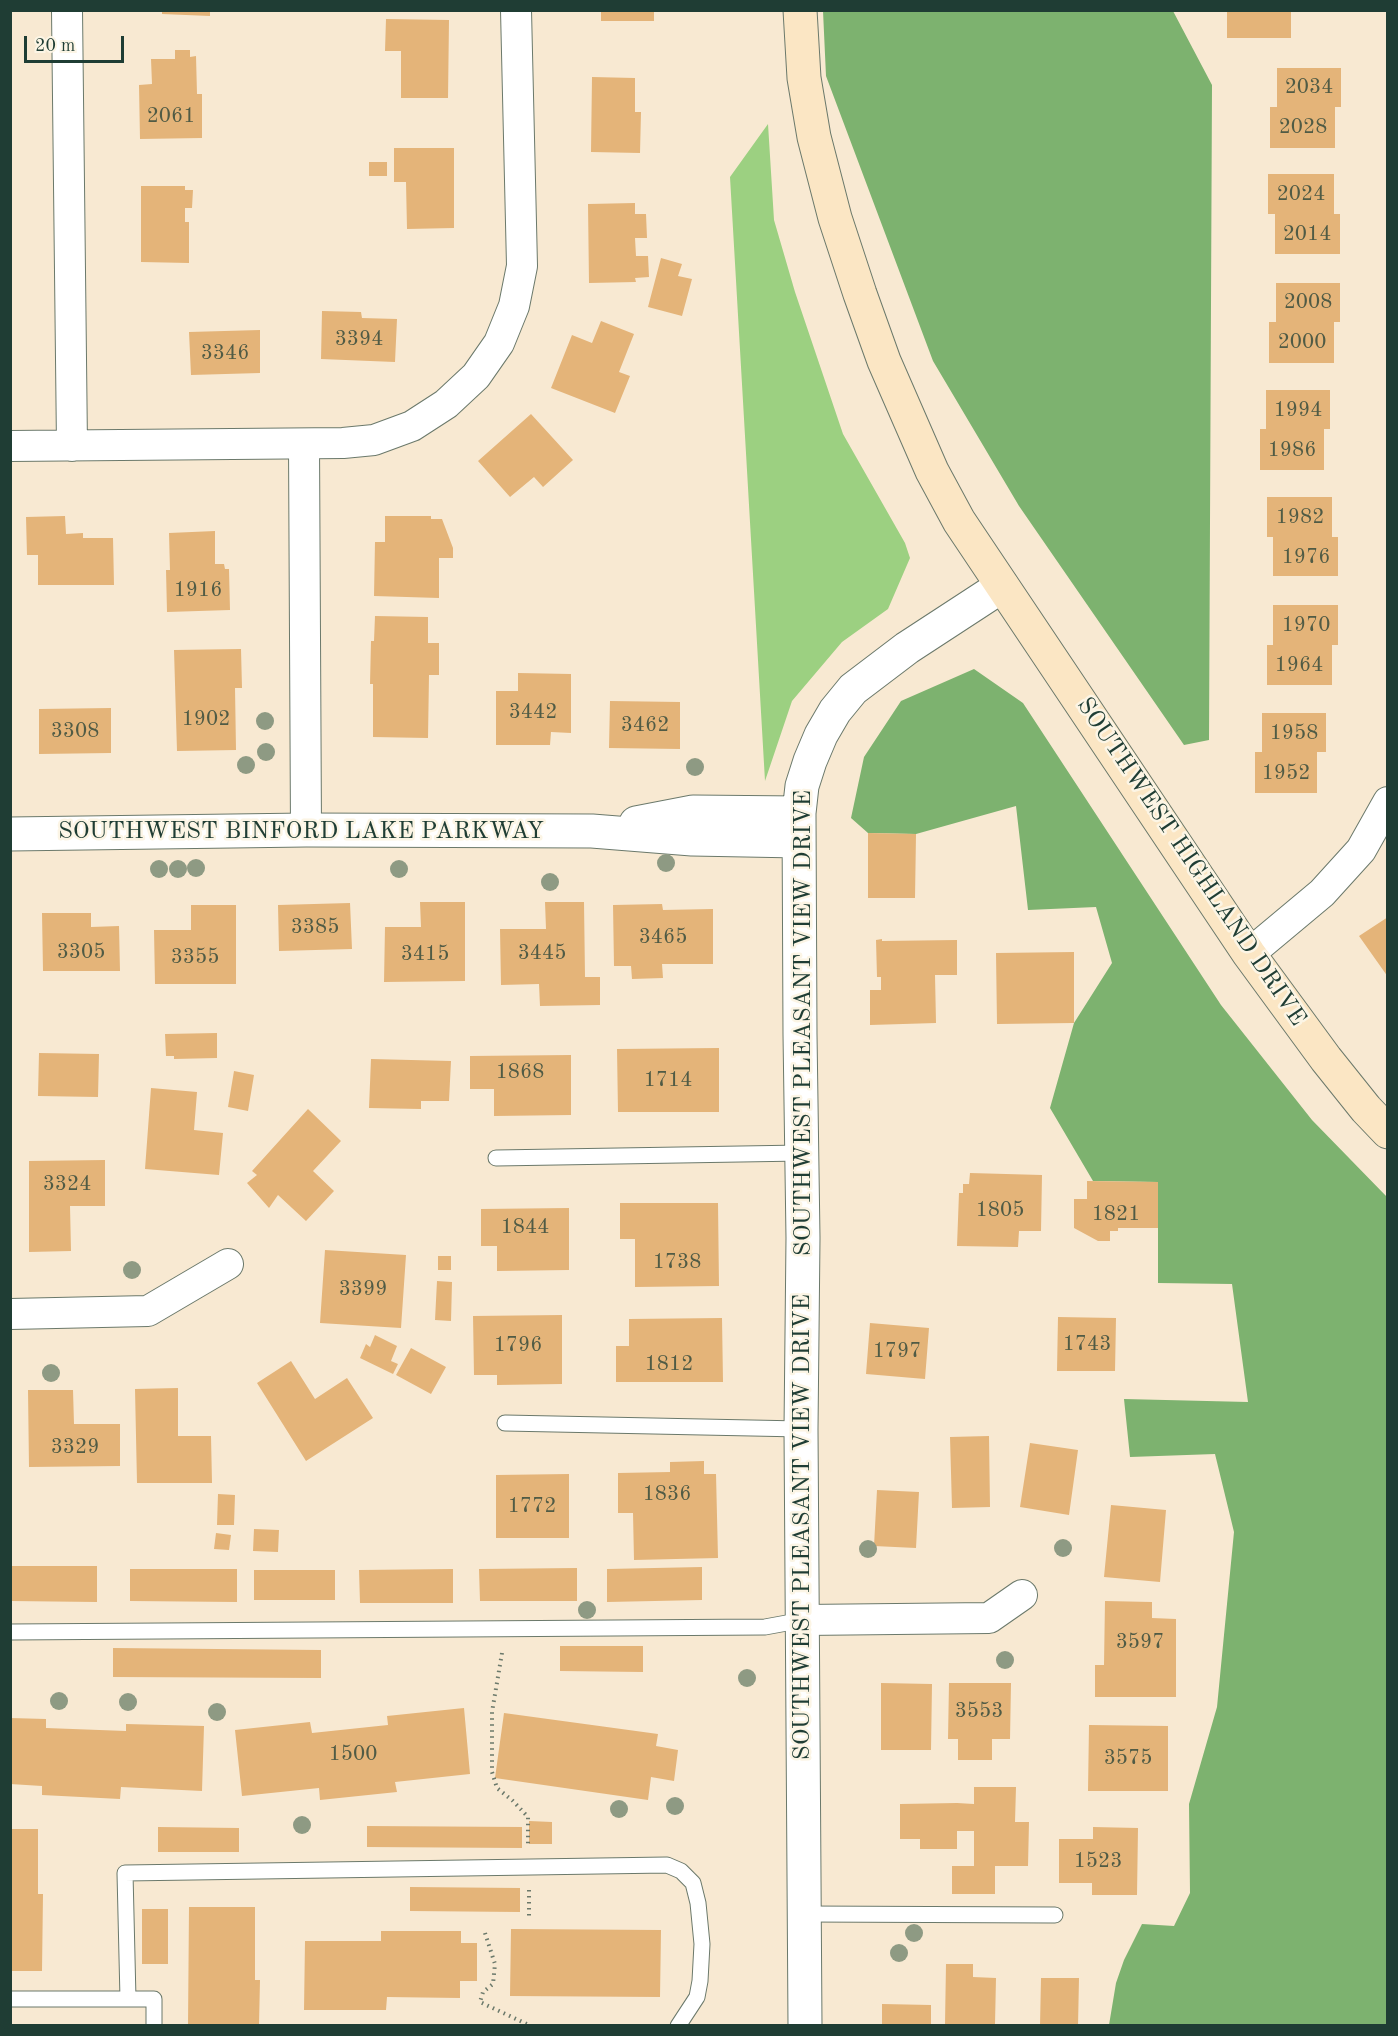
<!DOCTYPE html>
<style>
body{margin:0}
#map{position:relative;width:1398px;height:2036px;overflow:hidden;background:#f8e9d2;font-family:"Old Standard TT",serif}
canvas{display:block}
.frame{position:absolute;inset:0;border:12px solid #1f3d34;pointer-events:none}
.scale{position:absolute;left:24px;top:36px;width:100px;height:27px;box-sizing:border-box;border:3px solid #1f3d34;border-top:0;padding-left:8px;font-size:18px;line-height:21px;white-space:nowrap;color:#1f3d34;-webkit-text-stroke:4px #fcf5e5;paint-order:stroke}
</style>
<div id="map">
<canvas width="1398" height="2036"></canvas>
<div class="frame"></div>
<div class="scale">20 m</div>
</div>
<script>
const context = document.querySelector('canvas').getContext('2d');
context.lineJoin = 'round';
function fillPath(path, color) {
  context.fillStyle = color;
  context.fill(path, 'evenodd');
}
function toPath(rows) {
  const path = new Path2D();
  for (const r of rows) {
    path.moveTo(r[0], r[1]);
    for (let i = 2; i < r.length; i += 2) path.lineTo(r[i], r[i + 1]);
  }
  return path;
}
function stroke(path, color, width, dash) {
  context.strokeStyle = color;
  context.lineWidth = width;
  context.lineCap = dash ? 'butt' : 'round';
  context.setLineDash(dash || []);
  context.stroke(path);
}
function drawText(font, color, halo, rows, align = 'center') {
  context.font = font + ' "Old Standard TT",serif';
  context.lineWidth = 5;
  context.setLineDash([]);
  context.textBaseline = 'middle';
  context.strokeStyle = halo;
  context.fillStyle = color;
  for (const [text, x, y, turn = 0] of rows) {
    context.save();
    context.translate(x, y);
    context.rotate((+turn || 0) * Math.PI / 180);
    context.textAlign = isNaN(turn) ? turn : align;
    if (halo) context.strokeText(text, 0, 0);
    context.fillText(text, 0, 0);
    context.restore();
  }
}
fillPath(toPath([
 [768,124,774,220,795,292,843,434,905,543,910,558,888,609,842,642,792,701,765,781,730,177]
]), '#9cd081');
fillPath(toPath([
 [823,11,1173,11,1212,85,1209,740,1184,745,1019,506,933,361,826,76],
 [974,669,1023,703,1221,1005,1312,1120,1387,1197,1387,2025,1109,2025,1116,1983,1124,1960,1142,1924,1174,1926,1190,1893,1189,1804,1217,1707,1234,1532,1215,1454,1130,1457,1124,1399,1248,1402,1232,1284,1158,1283,1158,1182,1093,1181,1050,1108,1074,1023,1112,963,1096,907,1028,910,1016,806,916,834,868,833,851,818,864,757,901,701]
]), '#7db26f');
fillPath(toPath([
 [162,10,210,10,210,16,162,14],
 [601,10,654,10,654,21,601,21],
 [1227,10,1291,10,1291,38,1227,38],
 [386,19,449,20,448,98,401,98,401,51,385,51],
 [175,50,190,50,190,57,196,56,197,94,202,94,202,138,140,139,139,85,152,84,151,59,175,59],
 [1277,68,1341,68,1341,107,1335,107,1335,148,1270,148,1270,107,1277,107],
 [592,77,635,78,635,112,641,112,640,153,591,152],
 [394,148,454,148,454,228,407,229,406,182,394,182],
 [369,162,387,162,387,176,369,176],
 [1268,174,1334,174,1334,214,1340,214,1340,254,1275,254,1275,214,1268,214],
 [141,186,185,186,185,190,193,190,192,208,185,208,185,222,189,222,189,263,141,262],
 [635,203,635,214,646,214,647,238,635,238,636,256,648,256,649,277,635,278,636,282,589,283,588,204],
 [661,258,682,264,678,276,692,279,682,316,648,307],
 [1276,283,1340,283,1340,322,1334,322,1334,363,1269,363,1269,322,1276,322],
 [322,311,361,312,362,318,397,319,395,362,321,359],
 [601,321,634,334,619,372,630,376,615,413,551,388,572,335,592,343],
 [260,330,260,373,191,375,189,332],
 [1266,390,1330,390,1330,429,1324,429,1324,470,1260,470,1260,429,1266,429],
 [531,414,573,460,543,487,534,477,510,497,478,461],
 [1267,497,1332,497,1332,537,1338,537,1338,576,1273,576,1273,537,1267,537],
 [65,516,66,534,83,533,83,538,113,538,114,585,38,585,38,555,27,555,26,517],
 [385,516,431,516,431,519,442,519,453,548,453,558,439,558,439,598,374,596,375,542,385,542],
 [215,531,215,564,224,564,225,569,229,569,230,610,167,612,166,570,170,570,169,533],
 [1273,605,1338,605,1338,645,1332,645,1332,685,1267,685,1267,645,1273,645],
 [375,616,428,617,428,643,439,643,439,675,429,675,428,738,373,737,373,684,370,684,371,641,374,641],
 [241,649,242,688,235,688,236,750,177,751,174,650],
 [518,673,571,674,571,733,551,732,550,745,496,745,496,691,518,691],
 [610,701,680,702,680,749,609,748],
 [111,708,111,753,39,754,39,709],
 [1262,713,1326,713,1326,752,1317,752,1317,793,1255,793,1255,752,1262,752],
 [868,833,916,834,915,898,868,898],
 [420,902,465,902,465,981,384,982,385,927,421,927],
 [545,902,584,902,585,977,600,977,600,1005,540,1006,539,984,501,985,500,929,546,929],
 [350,903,352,949,279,951,278,905],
 [662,904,663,910,713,909,713,964,662,964,663,978,632,979,631,966,614,966,613,905],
 [191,905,236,905,236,984,155,984,154,930,191,930],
 [42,913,91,913,91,927,119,926,120,971,43,971],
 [1388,917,1388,977,1359,936],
 [882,939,882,941,957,940,957,975,935,975,936,1023,870,1025,870,990,881,990,881,977,877,977,876,940],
 [1074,952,1074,1023,997,1024,996,953],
 [217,1033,217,1058,174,1059,174,1056,166,1056,165,1034],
 [719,1048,719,1112,618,1112,617,1049],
 [39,1053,99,1054,98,1097,38,1096],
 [571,1055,571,1115,494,1116,494,1089,470,1089,470,1056],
 [371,1059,451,1061,449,1101,421,1101,421,1109,369,1108],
 [234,1071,254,1075,248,1111,228,1107],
 [151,1088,197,1092,194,1130,223,1133,219,1175,145,1169],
 [308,1109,341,1141,313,1171,334,1191,306,1221,278,1195,269,1208,247,1183,257,1175,252,1171],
 [105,1160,105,1206,70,1206,71,1251,29,1252,29,1161],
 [970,1173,1042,1175,1041,1231,1019,1231,1018,1247,957,1246,959,1193,963,1193,963,1184,969,1184],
 [1087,1181,1158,1182,1158,1228,1118,1228,1118,1231,1110,1231,1110,1241,1098,1241,1074,1228,1074,1199,1087,1199],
 [620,1203,718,1203,719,1286,635,1287,635,1239,620,1239],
 [569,1208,569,1270,497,1271,497,1246,481,1246,481,1209],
 [325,1250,406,1255,401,1328,320,1323],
 [438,1256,451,1256,451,1270,438,1270],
 [437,1281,452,1282,451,1321,435,1320],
 [562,1315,562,1384,497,1385,497,1375,474,1375,473,1316],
 [1058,1317,1116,1318,1115,1371,1057,1371],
 [722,1318,723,1382,616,1382,616,1346,629,1346,629,1319],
 [870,1323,929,1328,925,1379,866,1374],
 [375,1335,397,1346,391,1361,398,1364,393,1374,360,1358,366,1344,370,1347],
 [411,1348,446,1367,431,1394,396,1375],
 [291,1361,315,1399,347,1378,373,1418,306,1461,257,1383],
 [178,1388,178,1436,211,1436,212,1483,137,1483,135,1389],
 [28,1390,73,1390,74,1424,120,1424,120,1466,29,1467],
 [989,1436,990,1507,952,1508,950,1437],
 [1030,1443,1078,1450,1069,1515,1020,1507],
 [704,1461,704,1474,716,1474,718,1558,634,1560,633,1513,618,1513,618,1473,670,1472,670,1462],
 [569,1474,569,1538,496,1538,496,1475],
 [877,1490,919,1492,916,1548,874,1546],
 [218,1494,235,1495,234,1525,217,1525],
 [1111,1505,1166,1510,1160,1582,1104,1577],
 [254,1529,279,1530,278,1552,253,1551],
 [216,1533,231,1535,229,1550,214,1549],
 [10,1566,97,1566,97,1602,10,1601],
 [702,1567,702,1600,607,1602,607,1569],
 [577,1568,577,1601,480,1601,479,1569],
 [130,1569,237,1569,237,1602,130,1601],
 [453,1569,453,1603,360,1603,359,1570],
 [254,1570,335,1570,335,1600,254,1600],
 [1105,1601,1152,1602,1152,1618,1176,1619,1176,1697,1095,1697,1095,1665,1104,1665],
 [560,1646,643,1646,643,1672,560,1671],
 [113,1648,321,1650,321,1678,113,1677],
 [881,1683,932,1684,931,1750,881,1750],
 [949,1683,1011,1683,1010,1739,992,1739,992,1760,958,1760,958,1739,948,1739],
 [464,1708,470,1774,395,1782,397,1792,320,1800,319,1788,242,1796,235,1730,310,1722,312,1733,388,1725,387,1716],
 [504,1713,658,1734,656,1746,678,1750,674,1781,651,1777,648,1800,495,1778],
 [10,1718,46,1719,46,1728,126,1731,126,1724,204,1726,202,1791,121,1787,120,1799,42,1795,42,1786,10,1784],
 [1089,1725,1168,1726,1168,1791,1088,1791],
 [974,1787,1016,1787,1015,1822,1029,1822,1028,1866,995,1866,995,1894,952,1894,952,1866,974,1866,974,1831,957,1831,957,1849,920,1849,920,1839,900,1839,900,1804,957,1803,974,1804],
 [529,1821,552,1822,552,1844,529,1844],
 [367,1826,522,1827,522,1848,367,1847],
 [158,1827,239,1828,239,1852,158,1852],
 [1093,1827,1138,1828,1137,1895,1092,1895,1092,1883,1059,1883,1059,1839,1093,1839],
 [10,1829,38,1829,38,1894,43,1894,42,1971,10,1971],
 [410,1887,520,1888,520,1912,410,1911],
 [189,1907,255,1907,255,1980,260,1980,259,2026,188,2026],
 [142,1909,168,1909,168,1964,142,1964],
 [511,1929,661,1930,660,1997,510,1996],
 [381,1931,461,1931,461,1943,477,1943,477,1981,460,1981,460,1998,387,1997,386,2010,304,2010,305,1941,381,1941],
 [946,1964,973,1964,973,1977,996,1978,995,2024,945,2024],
 [1041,1978,1079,1978,1078,2026,1040,2026],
 [882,2004,931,2005,931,2026,882,2026]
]), '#e4b479');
const service = toPath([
 [496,1158,802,1153],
 [505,1423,801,1429],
 [10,1632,765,1627,803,1620],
 [804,1914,1055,1915],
 [10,1999,154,1999,154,2026],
 [128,1999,125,1873,667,1865,681,1871,693,1883,698,1903,702,1944,700,1981,697,1997,678,2026]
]);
const minor = toPath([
 [67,10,72,446],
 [304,444,306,830],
 [10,446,343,443,374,440,412,426,446,404,476,376,499,343,514,306,522,266,516,10],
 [1249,954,1322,893,1361,850,1388,802],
 [10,1314,148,1311,228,1264],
 [803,1620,989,1618,1022,1595]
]);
const tertiary = toPath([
 [636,823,693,812,799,813],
 [10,834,306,830,592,831,692,839,799,841],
 [805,2026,801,1429,803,1238,800,1034,799,813,802,786,810,761,821,735,835,711,853,689,907,648,1002,586]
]);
const secondary = toPath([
 [800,10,804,78,814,137,835,218,860,294,884,361,932,471,959,521,1249,954,1326,1059,1366,1109,1388,1132]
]);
stroke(service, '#6b796b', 17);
stroke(minor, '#6b796b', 32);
stroke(tertiary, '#6b796b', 35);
stroke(secondary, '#6b796b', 35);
stroke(toPath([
 [502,1653,492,1712,492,1772,497,1788,513,1801,528,1817,528,1844],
 [529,1890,529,1920],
 [485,1933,495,1964,493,1984,483,1992,480,2002,531,2026]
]), '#6b796b', 4, [1.5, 4.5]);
stroke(service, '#fff', 15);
stroke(minor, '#fff', 30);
stroke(tertiary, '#fff', 33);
stroke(secondary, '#fbe6c4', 33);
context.fillStyle = '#8e9a83';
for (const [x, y] of [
 [265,721],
 [266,752],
 [246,765],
 [695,767],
 [666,863],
 [196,868],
 [159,869],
 [178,869],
 [399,869],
 [550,882],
 [132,1270],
 [51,1373],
 [1063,1548],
 [868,1549],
 [587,1610],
 [1005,1660],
 [747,1678],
 [59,1701],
 [128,1702],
 [217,1712],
 [675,1806],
 [619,1809],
 [302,1825],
 [914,1933],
 [899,1953]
]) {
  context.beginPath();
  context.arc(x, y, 9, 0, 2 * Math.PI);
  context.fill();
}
drawText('21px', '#505b45', null, [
 ["2034",1309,87],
 ["2061",171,116],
 ["2028",1303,127],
 ["2024",1301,194],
 ["2014",1307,234],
 ["2008",1308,302],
 ["3394",359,339],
 ["2000",1302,342],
 ["3346",225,353],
 ["1994",1298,410],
 ["1986",1292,450],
 ["1982",1300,517],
 ["1976",1306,557],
 ["1916",198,590],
 ["1970",1306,625],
 ["1964",1299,665],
 ["3442",533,712],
 ["1902",206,719],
 ["3462",645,725],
 ["3308",75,731],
 ["1958",1294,733],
 ["1952",1286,773],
 ["3385",315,927],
 ["3465",663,937],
 ["3305",81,952],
 ["3445",542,953],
 ["3415",425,954],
 ["3355",195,957],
 ["1868",520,1072],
 ["1714",668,1080],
 ["3324",67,1184],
 ["1805",1000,1210],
 ["1821",1116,1214],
 ["1844",525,1227],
 ["1738",677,1262],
 ["3399",363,1289],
 ["1743",1087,1344],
 ["1796",518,1345],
 ["1797",897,1351],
 ["1812",669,1364],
 ["3329",75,1447],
 ["1836",667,1494],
 ["1772",532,1506],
 ["3597",1140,1642],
 ["3553",979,1711],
 ["1500",353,1754],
 ["3575",1128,1758],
 ["1523",1098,1861]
]);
drawText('24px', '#1f3d34', '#fcf5e5', [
 ["SOUTHWEST BINFORD LAKE PARKWAY",301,832],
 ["SOUTHWEST HIGHLAND DRIVE",1191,862,56],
 ["SOUTHWEST PLEASANT VIEW DRIVE",804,1023,-90],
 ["SOUTHWEST PLEASANT VIEW DRIVE",803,1527,-90]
]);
</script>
